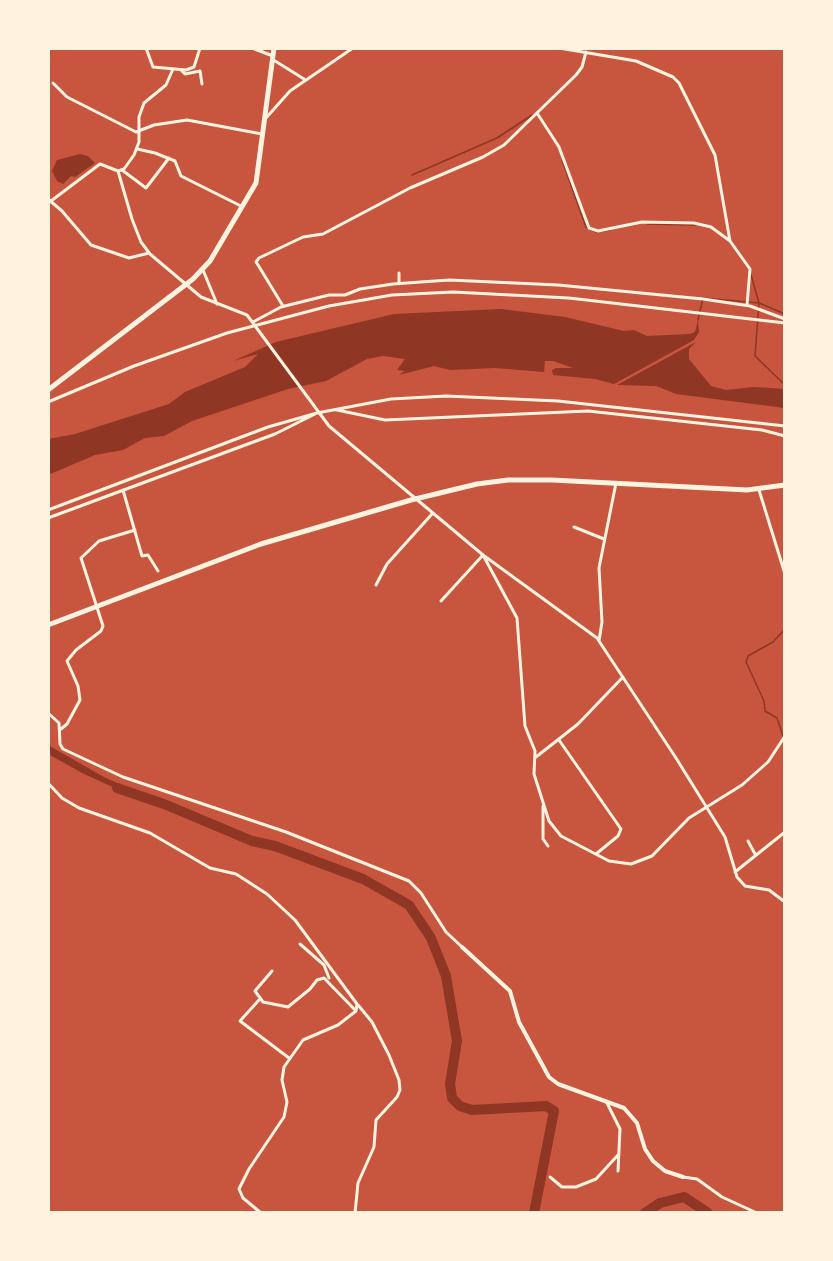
<!DOCTYPE html>
<style>
body{margin:0}
#map{position:relative;width:833px;height:1261px;overflow:hidden;background:#c8553d;font-family:Merriweather,serif}
canvas{display:block}
.frame{position:absolute;inset:0;border:50px solid #fff3e0;pointer-events:none}
</style>
<div id="map">
<canvas width="833" height="1261"></canvas>
<div class="frame"></div>
</div>
<script>
const context = document.querySelector('canvas').getContext('2d');
context.lineJoin = 'round';
function fillPath(path, color) {
  context.fillStyle = color;
  context.fill(path, 'evenodd');
}
function toPath(rows) {
  const path = new Path2D();
  for (const r of rows) {
    path.moveTo(r[0], r[1]);
    for (let i = 2; i < r.length; i += 2) path.lineTo(r[i], r[i + 1]);
  }
  return path;
}
function stroke(path, color, width, dash) {
  context.strokeStyle = color;
  context.lineWidth = width;
  context.lineCap = dash ? 'butt' : 'round';
  context.setLineDash(dash || []);
  context.stroke(path);
}
fillPath(toPath([
 [80,154,88,156,95,163,75,177,71,176,63,184,57,181,52,171,57,160],
 [501,309,565,317,624,331,634,330,647,336,690,334,695,332,698,320,699,332,694,340,614,384,595,379,553,375,552,370,556,368,573,368,553,361,545,361,544,372,495,368,450,370,434,366,399,375,405,371,397,370,405,359,383,356,367,359,326,381,288,389,192,421,164,436,145,438,123,450,95,455,48,475,48,439,75,434,169,404,185,392,245,367,258,354,233,361,276,342,394,314],
 [696,342,689,349,689,359,711,386,726,390,754,387,785,389,785,408,676,394,656,386,617,385],
 [48,745,104,777,164,804,117,789,84,774,48,754]
]), '#8f3625');
stroke(toPath([
 [562,160,586,227,596,232,610,230],
 [412,175,497,138,532,115],
 [647,224,696,225],
 [751,275,759,303,755,356,785,385],
 [698,320,703,298,759,303,785,314],
 [783,736,777,718,765,711,764,701,746,662,748,656,773,642,785,629]
]), '#8f3625', 1.5);
stroke(toPath([
 [117,788,164,804,252,841,275,846,363,879,409,905,431,938,446,976,457,1041,450,1084,452,1098,460,1106,472,1110,546,1106,554,1111,534,1213],
 [645,1213,660,1203,684,1197,708,1213]
]), '#8f3625', 10);
stroke(toPath([
 [146,48,153,67,186,70,194,67,200,48],
 [252,48,273,56],
 [559,48,636,61,673,77,679,83,715,155,730,241,750,269,747,305],
 [272,59,304,79],
 [181,70,185,74,200,71,202,84],
 [53,83,67,97,136,132,154,125,187,120,262,134],
 [537,113,559,147,589,228,598,231,642,222,694,223,711,227,730,241],
 [266,118,290,91,353,48],
 [137,149,155,153,175,161,181,176,241,206],
 [122,170,146,188,169,158],
 [118,171,132,219,141,242,150,254,201,297,247,315,329,426,483,555,597,638,676,758,725,837,737,877,745,886,769,890,785,902],
 [48,199,62,211,91,245,129,258,149,253],
 [51,201,100,164,118,171,124,169,134,155,139,142,139,117,144,103,166,85,173,69],
 [203,270,217,304],
 [399,273,399,283],
 [283,306,258,265,256,262,259,258,303,237,323,234,410,188,483,157,504,145,576,75,582,67,586,52],
 [253,322,281,307,329,295,345,295,360,289,393,284,449,280,558,285,703,299,750,306,785,319],
 [48,402,134,366,227,333,329,306,392,295,453,292,569,298,785,323],
 [337,410,385,420,588,411,762,430,785,436],
 [123,490,142,556,148,555,158,571],
 [759,490,785,574],
 [48,510,268,427,317,413,391,399,446,396,558,401,785,426],
 [48,518,275,434,315,414],
 [574,527,604,539],
 [376,585,387,564,432,514],
 [441,601,483,555,517,618,525,726,535,751,534,774,549,821,561,836,609,861,631,864,652,856,689,818,742,785,768,762,785,736],
 [599,641,602,622,599,568,616,483],
 [48,713,59,723,60,744,63,749,123,777,286,832,409,881,421,893,446,932,462,947],
 [61,729,67,724,80,700,78,686,67,661,76,650,101,631,103,626,81,558,99,541,135,530],
 [559,740,621,829,618,836,596,854],
 [536,757,578,724,623,677],
 [48,783,62,798,79,808,150,833,210,868,236,874,267,894,295,920,357,1004,356,1011,338,1025,303,1040,284,1067,282,1080,287,1102,284,1117,249,1169,239,1189,243,1198,261,1213],
 [543,806,543,839,548,846],
 [748,841,755,854],
 [735,872,785,832],
 [300,944,324,965,329,978],
 [272,971,255,991,263,1002,288,1007,310,989,317,980,324,978,356,1011],
 [259,1000,240,1021,289,1058],
 [606,1101,620,1129,618,1171],
 [550,1177,562,1187,576,1187,596,1179,618,1155],
 [683,1177,697,1179,722,1197,757,1213],
 [355,1213,358,1183,374,1147,376,1120,397,1097,400,1090,399,1080,389,1055,372,1022,358,1005]
]), '#fff3e0', 3);
stroke(toPath([
 [462,947,510,991,519,1022,549,1077,558,1084,624,1108,637,1123,645,1149,653,1161,665,1171,683,1177]
]), '#fff3e0', 4);
stroke(toPath([
 [48,390,193,279,210,261,256,183,274,48],
 [48,625,261,544,411,500,477,484,508,480,552,480,747,490,785,485]
]), '#fff3e0', 5);
</script>
